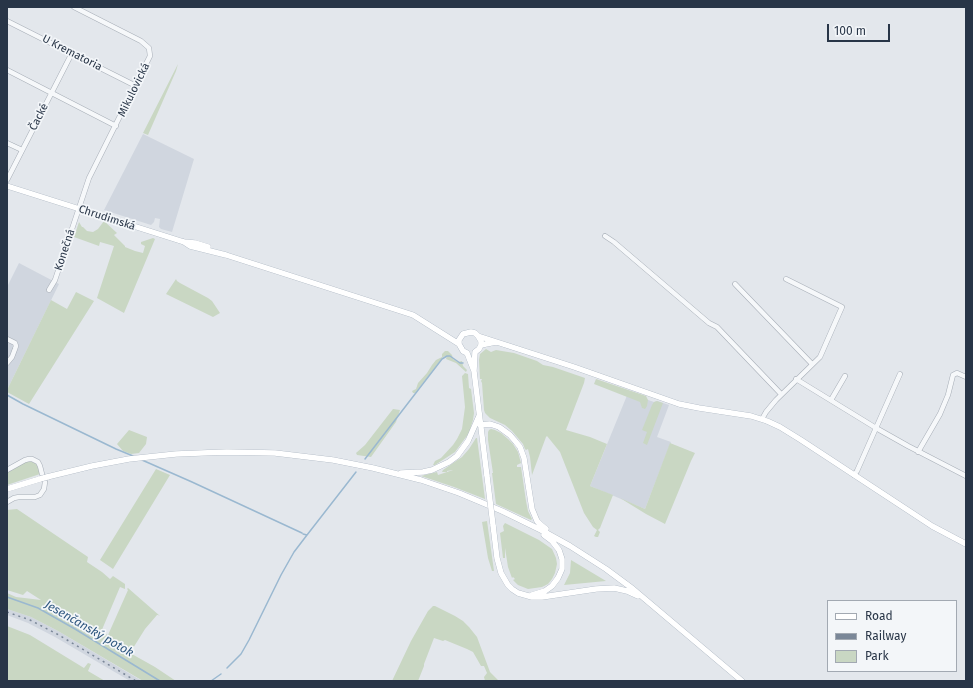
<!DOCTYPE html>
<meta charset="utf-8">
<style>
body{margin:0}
#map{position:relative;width:973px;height:688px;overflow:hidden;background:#e3e7ec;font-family:"Fira Sans",sans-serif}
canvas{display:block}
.frame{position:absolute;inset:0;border:8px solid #283547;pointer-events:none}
.legend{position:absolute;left:827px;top:600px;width:130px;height:72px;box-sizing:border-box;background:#f3f6f9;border:1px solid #a2a9b2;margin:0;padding:5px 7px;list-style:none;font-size:12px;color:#283547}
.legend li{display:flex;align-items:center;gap:8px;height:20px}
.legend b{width:20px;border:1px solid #a2a9b2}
.scale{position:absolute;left:827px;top:24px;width:63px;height:18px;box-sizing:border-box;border:2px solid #283547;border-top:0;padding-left:5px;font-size:12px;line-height:14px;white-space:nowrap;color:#283547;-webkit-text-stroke:3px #f3f6f9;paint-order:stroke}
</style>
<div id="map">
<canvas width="973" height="688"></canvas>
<div class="frame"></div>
<ul class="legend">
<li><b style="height:5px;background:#fff"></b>Road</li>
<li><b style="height:5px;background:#7a8798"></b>Railway</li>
<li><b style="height:11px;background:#c9d7c3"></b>Park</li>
</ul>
<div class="scale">100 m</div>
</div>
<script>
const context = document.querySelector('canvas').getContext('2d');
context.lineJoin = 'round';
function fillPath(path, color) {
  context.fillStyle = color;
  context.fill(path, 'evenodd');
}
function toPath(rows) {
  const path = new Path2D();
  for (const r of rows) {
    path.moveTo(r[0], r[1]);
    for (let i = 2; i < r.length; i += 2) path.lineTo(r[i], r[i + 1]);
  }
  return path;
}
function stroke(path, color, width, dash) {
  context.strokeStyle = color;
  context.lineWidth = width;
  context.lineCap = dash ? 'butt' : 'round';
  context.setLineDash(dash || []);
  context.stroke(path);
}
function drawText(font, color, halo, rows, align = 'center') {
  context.font = font + ' "Fira Sans",sans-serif';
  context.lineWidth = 3.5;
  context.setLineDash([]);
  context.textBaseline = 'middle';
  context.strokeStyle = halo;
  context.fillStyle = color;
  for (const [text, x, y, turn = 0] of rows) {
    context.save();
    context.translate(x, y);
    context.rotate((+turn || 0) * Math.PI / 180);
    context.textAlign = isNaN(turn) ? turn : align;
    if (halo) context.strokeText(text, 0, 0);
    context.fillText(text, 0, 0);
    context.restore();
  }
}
fillPath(toPath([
 [143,134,194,159,172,232,161,229,159,227,160,219,155,218,154,222,151,225,104,210],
 [19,263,59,284,7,390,7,287],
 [628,393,654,402,657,401,669,405,657,437,671,442,645,509,590,486],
 [7,609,31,617,58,631,142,681,130,681,55,637,28,623,7,615]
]), '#d0d6df');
fillPath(toPath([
 [178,64,176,71,148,135,143,133],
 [104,221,117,233,114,235,125,246,125,247,135,251,143,253,145,246,141,244,141,242,153,238,155,239,124,313,97,298,114,246,100,242,99,246,74,237,79,222,82,227,83,227,87,231,93,232,98,229],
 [176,279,177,281,180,283,208,298,212,301,220,313,213,317,166,294],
 [76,292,94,301,29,404,7,392,7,390,51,300,67,309],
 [486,349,491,352,496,350,514,353,537,361,543,365,553,367,585,378,584,383,566,430,590,437,607,444,590,486,613,495,600,528,598,530,600,532,598,537,596,537,594,536,597,530,593,527,584,513,560,452,547,436,546,437,532,475,530,457,528,449,526,450,525,449,523,444,512,431,505,425,490,418,485,413,484,410,482,383,481,381,482,379,480,379,479,360,480,354],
 [445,351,448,351,452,355,453,359,458,362,462,361,463,366,467,370,466,372,456,363,446,359,447,356,443,357,415,393,413,393,412,391,416,389,418,383,427,373,432,365,436,360,442,357,442,354],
 [465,373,468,374,469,388,471,389,474,413,473,420,469,433,455,452,435,465,433,465,435,461,441,458,453,445,457,439,462,429,465,407,462,376],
 [596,379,646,396,648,400,647,406,645,409,642,408,640,402,594,384],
 [657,401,663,403,647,445,643,443,647,432,642,430,652,405,654,402],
 [393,409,400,410,396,422,371,457,357,455,356,453,365,445],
 [491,429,495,430,501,433,508,439,513,444,518,452,521,463,517,465,517,467,521,467,526,501,528,511,532,519,531,520,496,504,492,473,493,473,488,440,488,432,489,430],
 [129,430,147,437,146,444,139,453,131,454,123,451,117,444],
 [476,438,477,438,485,499,454,487,421,476,437,472,438,475,453,470,447,471,447,472,442,472,443,470,462,457,469,449],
 [670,443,695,453,691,461,665,524,646,514,620,498,645,509],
 [30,461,35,463,37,465,40,474,7,485,7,472,26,462],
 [156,469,170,475,113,569,100,560],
 [17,509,88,557,87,562,102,572,110,579,113,576,125,584,125,589,120,587,101,632,108,635,128,590,127,589,128,588,160,616,158,615,157,615,145,629,130,653,155,667,176,681,143,681,58,631,31,617,7,609,7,593,16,597,41,600,27,591,23,595,7,590,7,510],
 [487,521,494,571,492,571,488,558,482,522],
 [505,523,539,540,552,549,556,558,557,564,555,573,552,579,548,584,542,587,528,589,518,585,513,580,515,579,513,577,512,578,508,567,505,548,505,558,503,558,500,533,504,531,503,526],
 [571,560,606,581,564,585,570,573],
 [433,606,435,606,455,616,463,621,469,627,477,637,490,672,499,681,485,681,484,677,487,673,484,666,481,666,473,652,467,649,445,640,443,641,434,638,424,664,424,666,418,681,392,681,411,641,428,611],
 [7,626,30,635,84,668,88,663,91,664,88,671,105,681,7,681]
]), '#c9d7c3');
stroke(toPath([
 [7,395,23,404,116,449,133,456],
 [365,459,442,359,447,356,450,356,460,363,463,363],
 [142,460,192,482,302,533],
 [303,534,307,535,356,472],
 [7,597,38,608,75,629,160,681],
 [227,668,241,654,249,640,281,575,294,552,307,535],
 [211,681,221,674]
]), '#9ab8d0', 1.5);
const minor = toPath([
 [7,21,136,86],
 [7,70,116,126],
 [7,143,22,150],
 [7,180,72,53],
 [605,236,614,242,709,323,717,327,781,394],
 [735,284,812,364],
 [49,290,55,280,89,178,150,56,149,48,141,41,74,7],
 [7,339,15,343,16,346,15,349,12,357,7,363],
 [796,379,876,428,908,446,966,476],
 [831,400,845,376],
 [762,419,766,412,776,400,820,357,842,307,786,279],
 [918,452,940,414,948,395,953,375,957,373,966,377],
 [7,470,25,460,29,459,32,459,38,462,40,466,42,474],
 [854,475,857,471,876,428,900,374],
 [7,502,14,498,19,497,35,497,40,495,44,489,45,482]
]);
const major = toPath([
 [7,186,184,242,195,243,208,247],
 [184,242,190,246,226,255,413,315,459,344,463,351,467,353,474,371],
 [478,336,481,341,481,345,479,349,475,352,474,371,487,476],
 [459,344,459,340,463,334,471,332,475,333,478,336,574,367,679,404,699,408,751,416,767,421,780,427,801,440,932,526,966,544],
 [481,345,496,342],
 [480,425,490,424,499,427,510,435,516,442,520,447,524,458,532,509,537,521,541,525,546,529],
 [401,473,423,472,432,470,449,462,457,456,468,441,479,416],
 [47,477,92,466,129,459,176,454,227,452,275,453,333,460,373,468,421,480,459,493,502,511,541,530,570,546,606,569,633,589,742,681],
 [7,489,40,479],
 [493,525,497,558,501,573,508,585,512,589,518,593,532,597,542,597,596,589,614,588,627,591,638,596],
 [532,595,545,591,552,586,558,578,562,569,562,559,559,550,552,541,544,535]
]);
stroke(minor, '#a7aeb7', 5.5);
stroke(major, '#a1acb9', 6);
stroke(minor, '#f6f8fa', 4.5);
stroke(major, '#fff', 5.5);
stroke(toPath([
 [7,612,30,620,57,634,136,681]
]), '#7a8798', 1.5, [2, 4]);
const majorBridge = toPath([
 [487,476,493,525],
 [40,479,47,477]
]);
stroke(majorBridge, '#a1acb9', 6, []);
stroke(majorBridge, '#fff', 5.5);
drawText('11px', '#283547', '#f3f6f9', [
 ["U Krematoria",72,53,27],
 ["Mikulovická",134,90,-64],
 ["Čacké",39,117,-63],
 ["Chrudimská",107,218,18],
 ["Konečná",65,250,-72]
]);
drawText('italic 12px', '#2e577f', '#f3f6f9', [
 ["Jesenčanský potok",89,629,30]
]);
</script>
